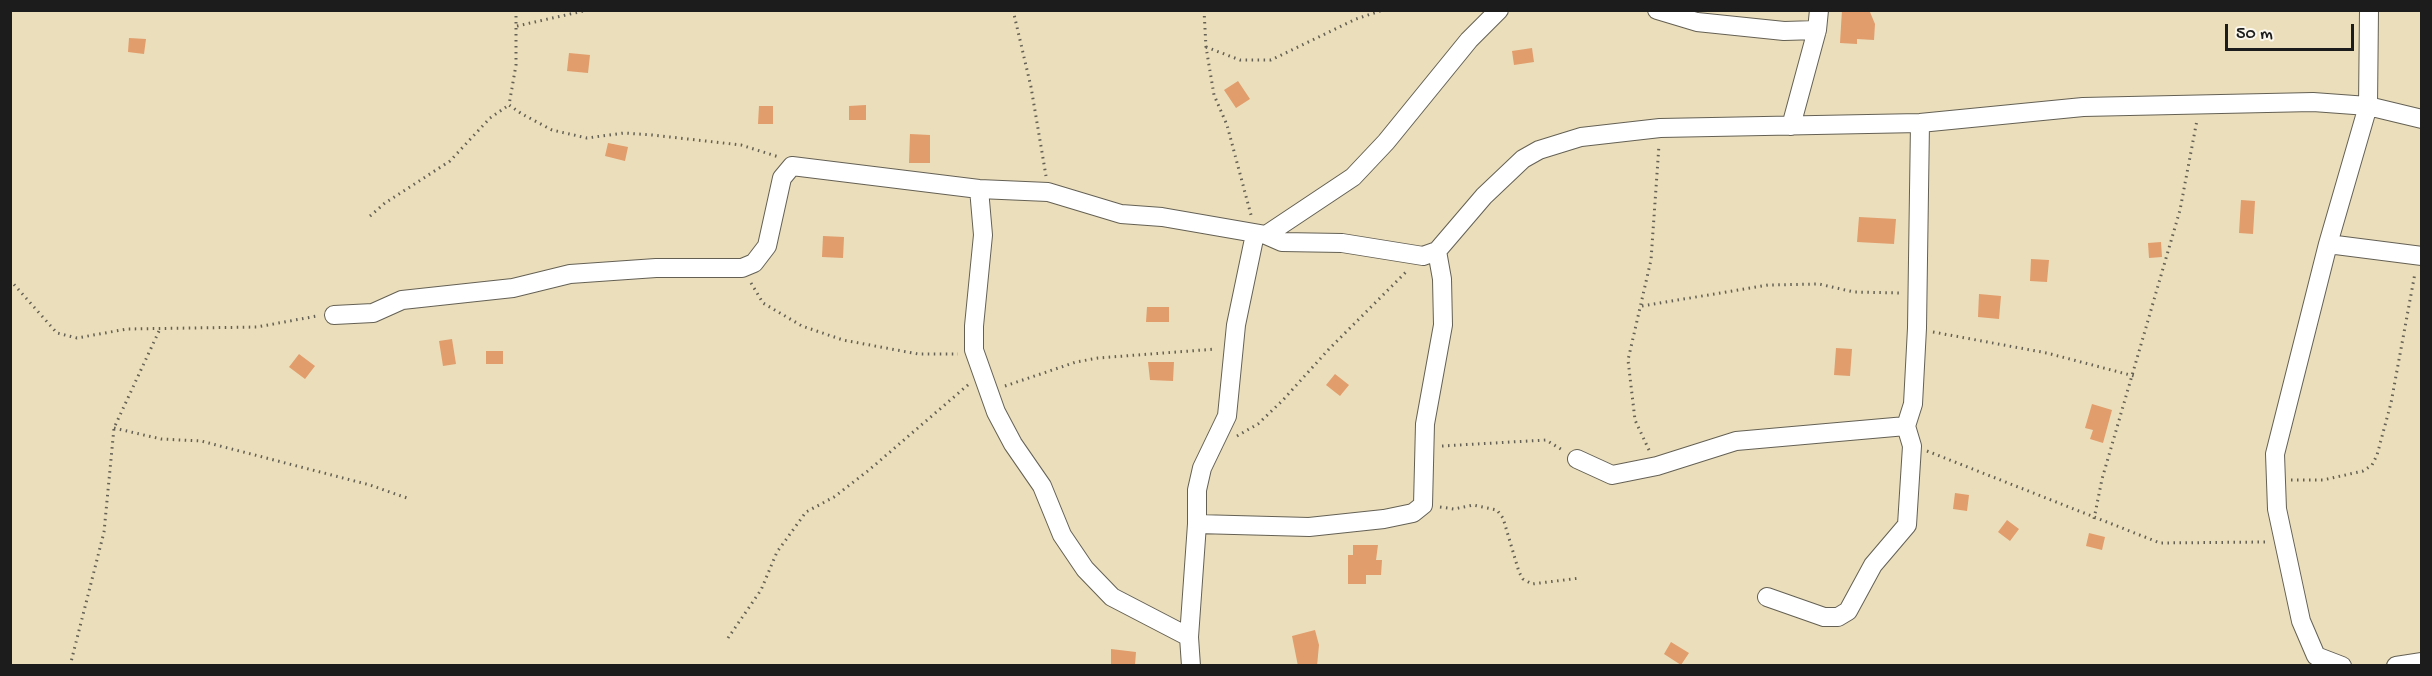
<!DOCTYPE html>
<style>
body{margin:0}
#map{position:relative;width:2432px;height:676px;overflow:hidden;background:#ebdebb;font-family:"Gochi Hand",sans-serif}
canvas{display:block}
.frame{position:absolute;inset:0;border:12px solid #1c1c1c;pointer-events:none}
.scale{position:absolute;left:2225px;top:24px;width:129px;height:27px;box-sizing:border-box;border:3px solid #1c1c1c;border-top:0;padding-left:8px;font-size:18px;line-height:21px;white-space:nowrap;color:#1c1c1c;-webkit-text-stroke:4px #fbf7ec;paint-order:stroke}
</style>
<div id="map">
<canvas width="2432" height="676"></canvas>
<div class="frame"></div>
<div class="scale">50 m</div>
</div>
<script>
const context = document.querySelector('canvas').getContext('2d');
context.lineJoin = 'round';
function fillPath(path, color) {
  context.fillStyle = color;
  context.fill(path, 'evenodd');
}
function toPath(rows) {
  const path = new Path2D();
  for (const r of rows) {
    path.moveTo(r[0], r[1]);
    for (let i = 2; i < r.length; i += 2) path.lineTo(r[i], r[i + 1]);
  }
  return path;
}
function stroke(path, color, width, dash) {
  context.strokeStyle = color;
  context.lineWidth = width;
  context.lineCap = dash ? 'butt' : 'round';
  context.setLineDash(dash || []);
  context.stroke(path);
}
fillPath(toPath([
 [1842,10,1870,12,1875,24,1874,40,1857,39,1857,44,1840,43],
 [129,38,146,39,144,54,128,52],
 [1532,48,1534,62,1514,65,1512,51],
 [569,53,590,55,588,73,567,71],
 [1238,81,1250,99,1236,108,1224,90],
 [866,105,866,120,849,120,849,106],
 [759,106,773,106,773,124,758,124],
 [910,134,930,135,930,163,909,163],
 [608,143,628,147,625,161,605,156],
 [2241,200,2255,201,2253,234,2239,233],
 [1859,217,1896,219,1894,244,1857,242],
 [823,236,844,237,843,258,822,257],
 [2161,242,2162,257,2149,258,2148,243],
 [2031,259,2049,260,2047,282,2030,281],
 [1979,294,2001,296,1999,319,1978,317],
 [1147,307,1169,307,1169,322,1146,322],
 [452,339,456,364,443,366,439,341],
 [1836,348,1852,349,1850,376,1834,375],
 [486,351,503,351,503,364,486,364],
 [299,354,315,366,305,379,289,367],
 [1148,362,1174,362,1173,381,1150,380],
 [1335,374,1349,385,1340,396,1326,385],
 [2092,404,2112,410,2103,443,2090,439,2093,430,2085,428],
 [1955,493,1969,495,1967,511,1953,509],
 [2007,520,2019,529,2010,541,1998,532],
 [2089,533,2105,537,2102,550,2086,546],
 [1353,545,1378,545,1376,560,1382,560,1381,575,1366,575,1366,584,1348,584,1348,555,1353,555],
 [1315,630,1319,645,1317,666,1298,666,1292,636],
 [1671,642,1689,653,1681,665,1664,654],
 [1111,649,1136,652,1135,665,1111,664]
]), '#e19d6c');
const minor = toPath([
 [1657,10,1697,22,1784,31,1817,30],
 [1791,126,1817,30,1819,10],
 [979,189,983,235,974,326,974,350,996,412,1013,444,1042,486,1062,535,1085,569,1112,597,1189,637],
 [1266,235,1353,177,1386,142,1469,40,1499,10],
 [2328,244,2422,256],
 [334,315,373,313,402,300,513,288,570,274,656,268,742,268,754,263,767,246,782,178,792,166,979,189,1048,192,1121,214,1162,217,1266,235,1282,242,1342,243,1423,256,1437,251,1484,196,1523,159,1539,150,1581,137,1660,128,1920,123,2083,107,2313,102,2368,106,2422,119],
 [1577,459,1612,475,1657,466,1736,441,1906,426,1913,404,1917,328,1920,123],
 [1197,524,1309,527,1384,519,1413,513,1423,505,1425,424,1443,325,1442,279,1437,251],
 [1767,597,1824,617,1838,617,1848,611,1873,565,1907,525,1912,446,1906,426],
 [1191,666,1189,637,1197,524,1197,490,1202,468,1227,416,1236,325,1255,234],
 [2342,666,2316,656,2301,621,2277,509,2275,454,2328,244,2368,106,2369,10],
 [2396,666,2422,662]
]);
stroke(minor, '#646054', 20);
stroke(toPath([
 [516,10,516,65,509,105,522,114,552,130,587,138,624,133,652,135,741,145,779,157],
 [1013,10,1031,87,1046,176],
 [1204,10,1206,47,1214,95,1227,125,1251,215],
 [517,26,588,10],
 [1206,47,1240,60,1271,60,1356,19,1383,10],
 [370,216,385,203,450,161,490,118,509,105],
 [10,280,57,333,77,338,127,329,257,327,317,316],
 [751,283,763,303,802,326,843,340,918,354,958,354],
 [1642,306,1768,285,1819,284,1854,292,1901,293],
 [1933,332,2047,353,2134,376],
 [1005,386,1076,362,1098,358,1216,349],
 [114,428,161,439,201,441,370,485,407,498],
 [1237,436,1258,424,1283,400,1329,349,1406,272],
 [1442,446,1546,440,1564,451],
 [1649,450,1635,420,1628,360,1651,260,1659,145],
 [1927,451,2160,543,2266,542],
 [2291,480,2323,480,2363,471,2372,465,2377,455,2391,403,2415,273],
 [1440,507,1454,509,1473,505,1497,510,1503,518,1519,572,1523,579,1532,584,1580,578],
 [2094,519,2102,479,2180,210,2197,120],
 [728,638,761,590,777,552,806,512,834,497,869,470,969,384],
 [70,666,104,532,114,428,159,331]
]), '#646054', 3, [1.5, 4.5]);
stroke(minor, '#fff', 18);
</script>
